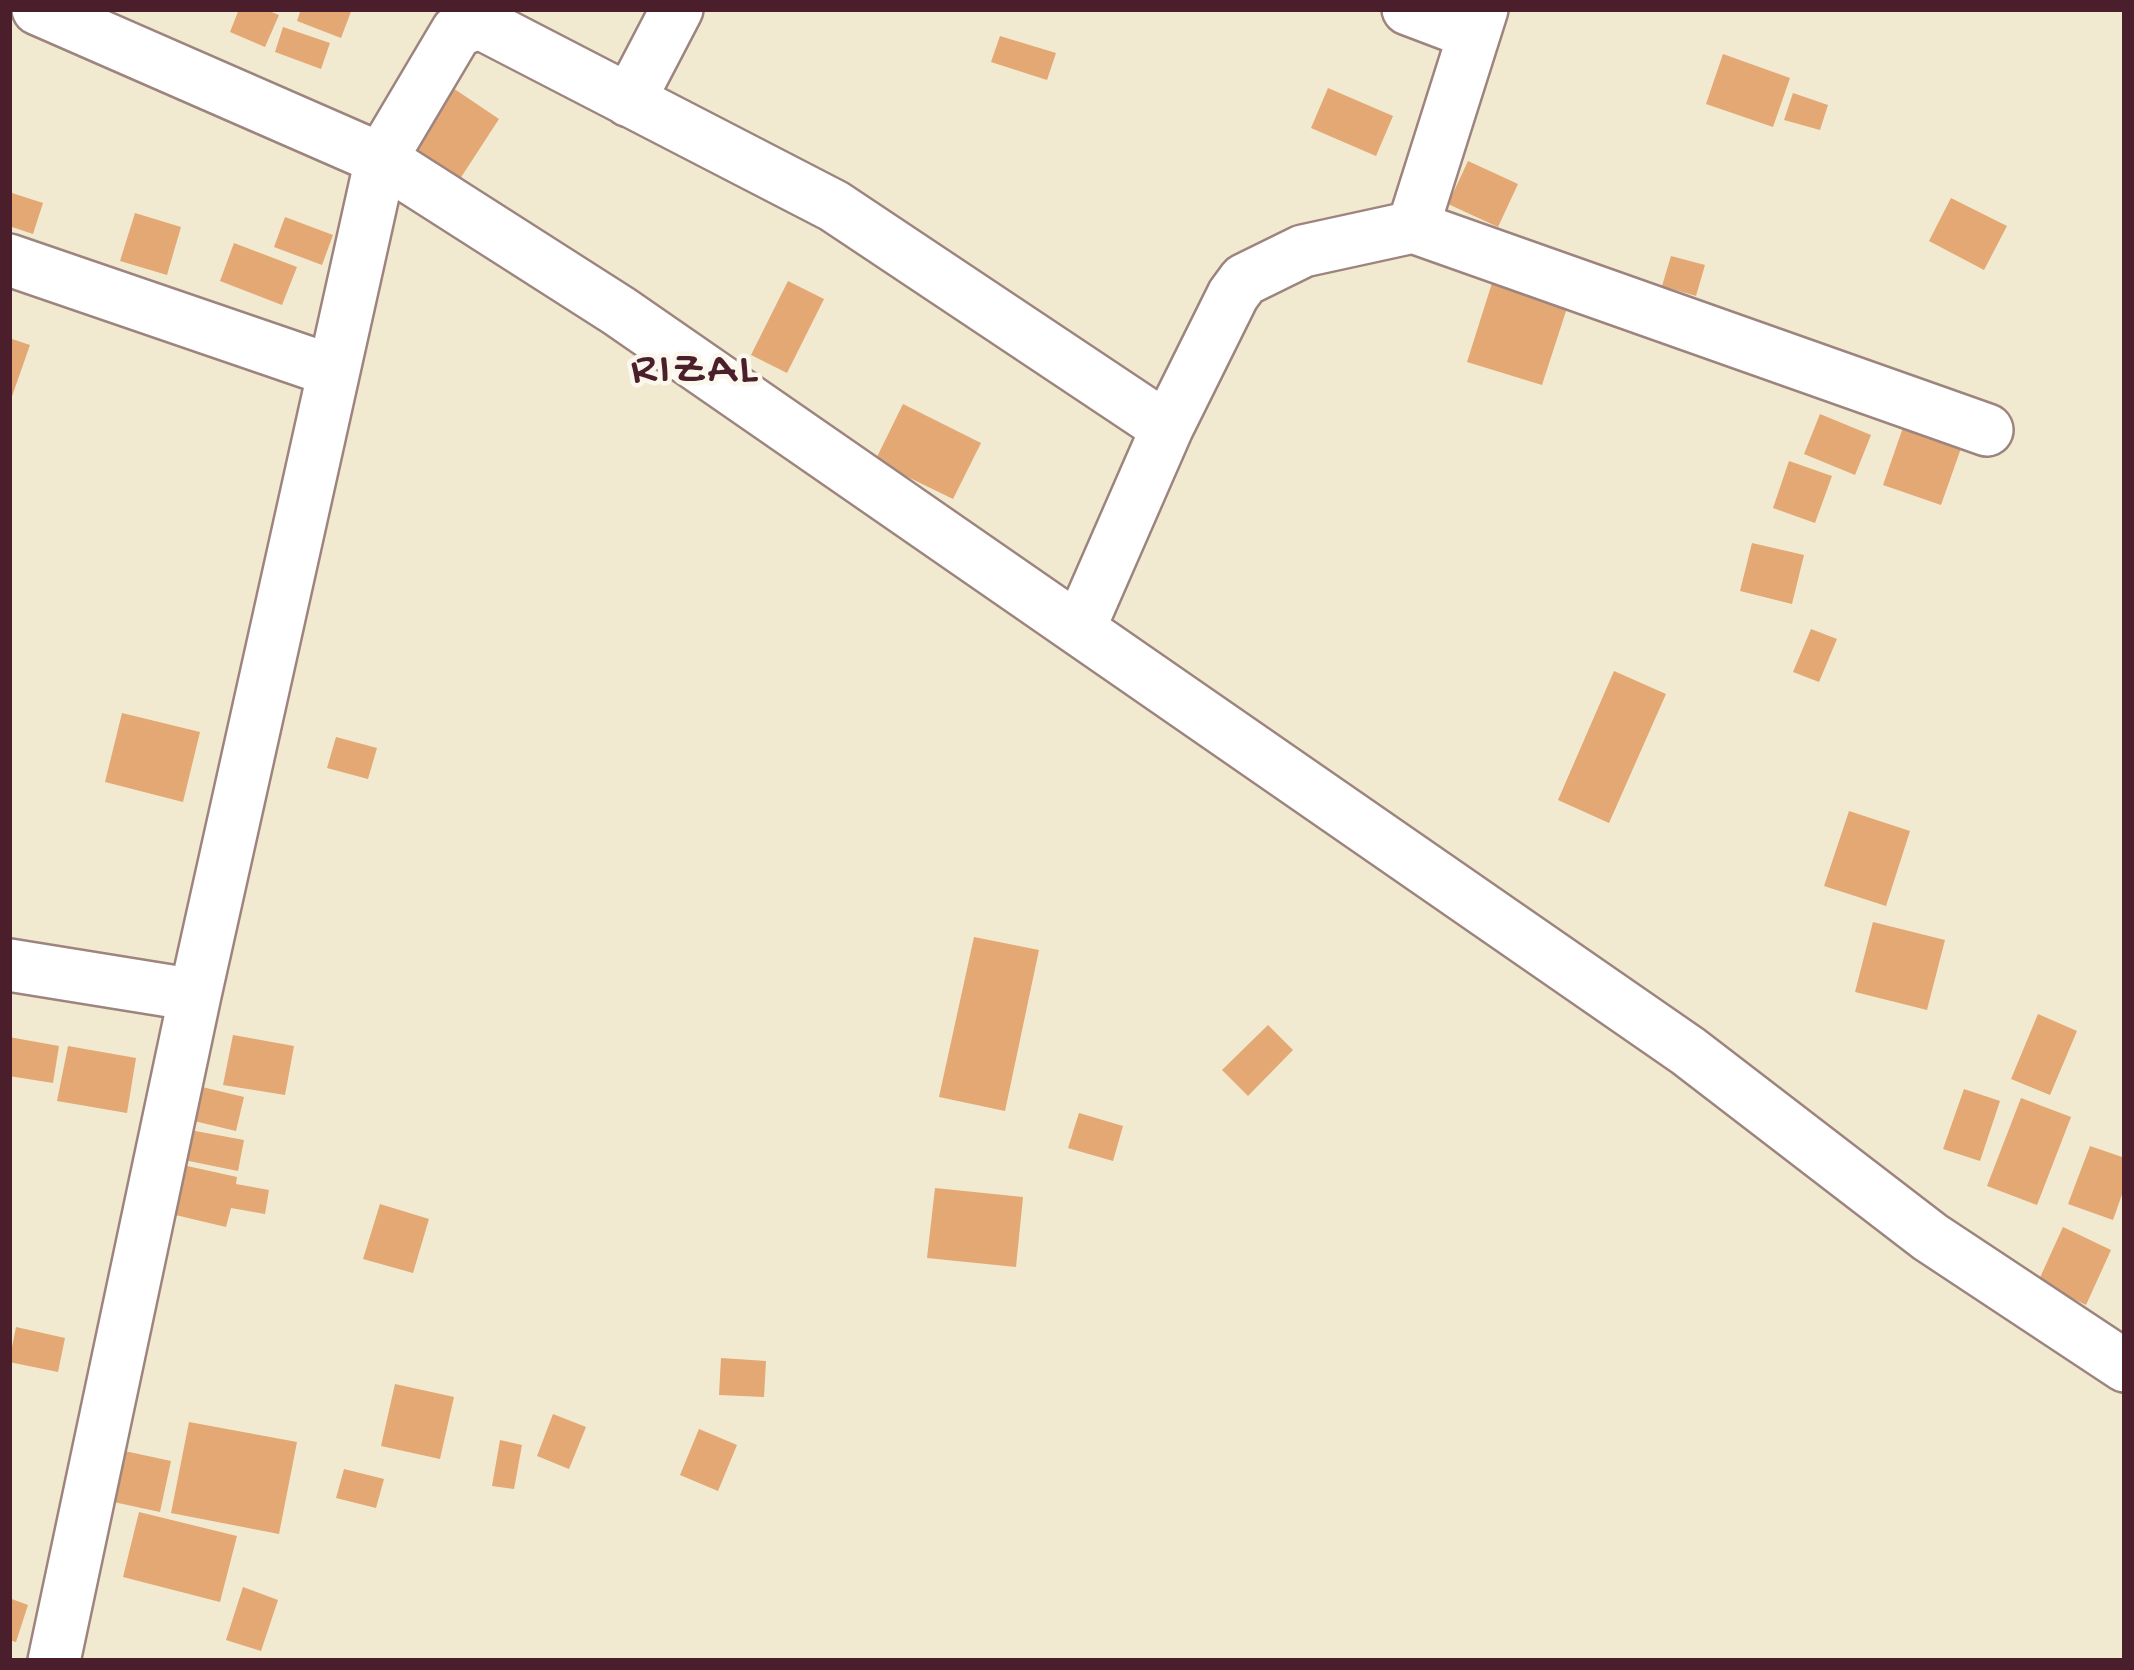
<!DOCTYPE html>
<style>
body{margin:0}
#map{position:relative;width:2134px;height:1670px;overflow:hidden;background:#f1ead1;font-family:"Gochi Hand",sans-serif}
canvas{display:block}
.frame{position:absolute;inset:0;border:12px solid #4a1f2b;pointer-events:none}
</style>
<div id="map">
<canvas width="2134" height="1670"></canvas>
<div class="frame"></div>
</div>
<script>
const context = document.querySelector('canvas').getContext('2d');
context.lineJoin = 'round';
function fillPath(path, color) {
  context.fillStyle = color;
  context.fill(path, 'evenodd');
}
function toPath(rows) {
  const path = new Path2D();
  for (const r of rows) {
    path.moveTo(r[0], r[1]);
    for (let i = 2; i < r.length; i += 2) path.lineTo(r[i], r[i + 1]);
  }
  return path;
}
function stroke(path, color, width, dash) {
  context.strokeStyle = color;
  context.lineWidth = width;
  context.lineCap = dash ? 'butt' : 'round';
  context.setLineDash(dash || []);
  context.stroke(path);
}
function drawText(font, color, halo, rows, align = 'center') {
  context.font = font + ' "Gochi Hand",sans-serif';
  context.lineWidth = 9;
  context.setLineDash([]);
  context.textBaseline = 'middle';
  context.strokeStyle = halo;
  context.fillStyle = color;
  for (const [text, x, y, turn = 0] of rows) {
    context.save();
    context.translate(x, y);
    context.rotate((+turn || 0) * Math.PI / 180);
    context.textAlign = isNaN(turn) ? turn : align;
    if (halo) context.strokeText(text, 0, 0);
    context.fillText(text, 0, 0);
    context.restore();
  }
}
fillPath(toPath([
 [239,9,264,9,279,15,265,47,230,32],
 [301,9,352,9,341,38,297,21],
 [283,27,330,43,321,69,275,52],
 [1000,36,1056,53,1047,80,991,62],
 [1723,54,1790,78,1773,127,1706,104],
 [450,86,499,119,456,185,406,151],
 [1328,88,1393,116,1376,156,1311,128],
 [1793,93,1828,105,1820,130,1784,120],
 [1468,161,1518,184,1498,227,1448,204],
 [12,193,43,203,33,234,9,226],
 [1951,198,2007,226,1984,270,1929,241],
 [135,213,181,227,167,275,120,261],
 [285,217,333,235,322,265,274,247],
 [234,243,297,267,282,305,220,281],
 [1671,256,1705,265,1696,296,1662,286],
 [788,281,824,299,787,373,751,355],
 [1492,283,1567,308,1542,385,1467,362],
 [9,338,30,345,10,402,9,402],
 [903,404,981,443,953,499,875,461],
 [1820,414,1871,435,1855,475,1804,454],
 [1907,416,1965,437,1941,505,1883,485],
 [1789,461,1832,476,1815,523,1773,508],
 [1752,543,1804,555,1792,604,1740,591],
 [1811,629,1837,639,1819,682,1793,672],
 [1614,671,1666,694,1609,823,1558,800],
 [122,713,200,732,183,802,105,782],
 [336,737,377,748,368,779,327,768],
 [1849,811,1910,831,1886,906,1824,886],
 [1873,922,1945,940,1927,1010,1855,992],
 [974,937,1039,950,1005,1111,939,1097],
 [2038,1014,2077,1031,2050,1095,2011,1079],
 [1268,1025,1293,1050,1248,1096,1222,1070],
 [233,1035,294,1046,285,1095,223,1085],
 [9,1037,59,1046,53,1083,9,1076],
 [68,1046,136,1058,127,1113,57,1101],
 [198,1086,244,1097,236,1131,190,1120],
 [1964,1089,2000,1101,1980,1161,1943,1149],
 [2021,1098,2071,1117,2037,1205,1987,1186],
 [1079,1113,1123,1126,1113,1161,1068,1148],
 [190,1130,244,1140,238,1171,184,1160],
 [2090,1146,2125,1158,2125,1186,2113,1220,2068,1204],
 [178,1164,237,1177,236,1184,269,1190,265,1214,231,1208,226,1227,167,1213],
 [935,1188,1023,1197,1016,1267,927,1258],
 [380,1204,429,1219,413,1273,363,1259],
 [2063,1227,2111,1250,2086,1305,2038,1282],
 [16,1327,65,1338,58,1372,9,1362],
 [721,1358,766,1361,764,1397,719,1395],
 [395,1384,454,1397,440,1459,381,1446],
 [553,1414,586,1427,569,1469,537,1456],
 [189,1422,297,1442,279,1534,171,1513],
 [699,1429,737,1445,718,1491,680,1475],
 [500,1440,522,1445,514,1489,492,1486],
 [120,1450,171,1461,160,1512,109,1501],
 [344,1469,384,1479,376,1508,336,1498],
 [139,1512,237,1536,220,1602,123,1577],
 [243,1587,278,1600,261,1651,226,1640],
 [9,1598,28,1605,16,1642,9,1640]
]), '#e3a873');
const minor = toPath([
 [38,9,381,159,619,311,1688,1051,1930,1237,2125,1366],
 [1408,9,1474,34],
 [629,101,677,9],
 [1413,227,1987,430],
 [9,260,333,371],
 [1080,627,1167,428,1233,295,1244,280,1303,251,1413,227,1482,9],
 [9,965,195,995],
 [54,1661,195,995,381,159,457,31,480,23,834,206,1167,428]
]);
stroke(minor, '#9e847e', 56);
stroke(minor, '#fff', 51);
context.letterSpacing = '3px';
drawText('48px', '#4a1f2b', '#fbf7ec', [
 ["RIZAL",695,373]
]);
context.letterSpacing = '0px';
</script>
